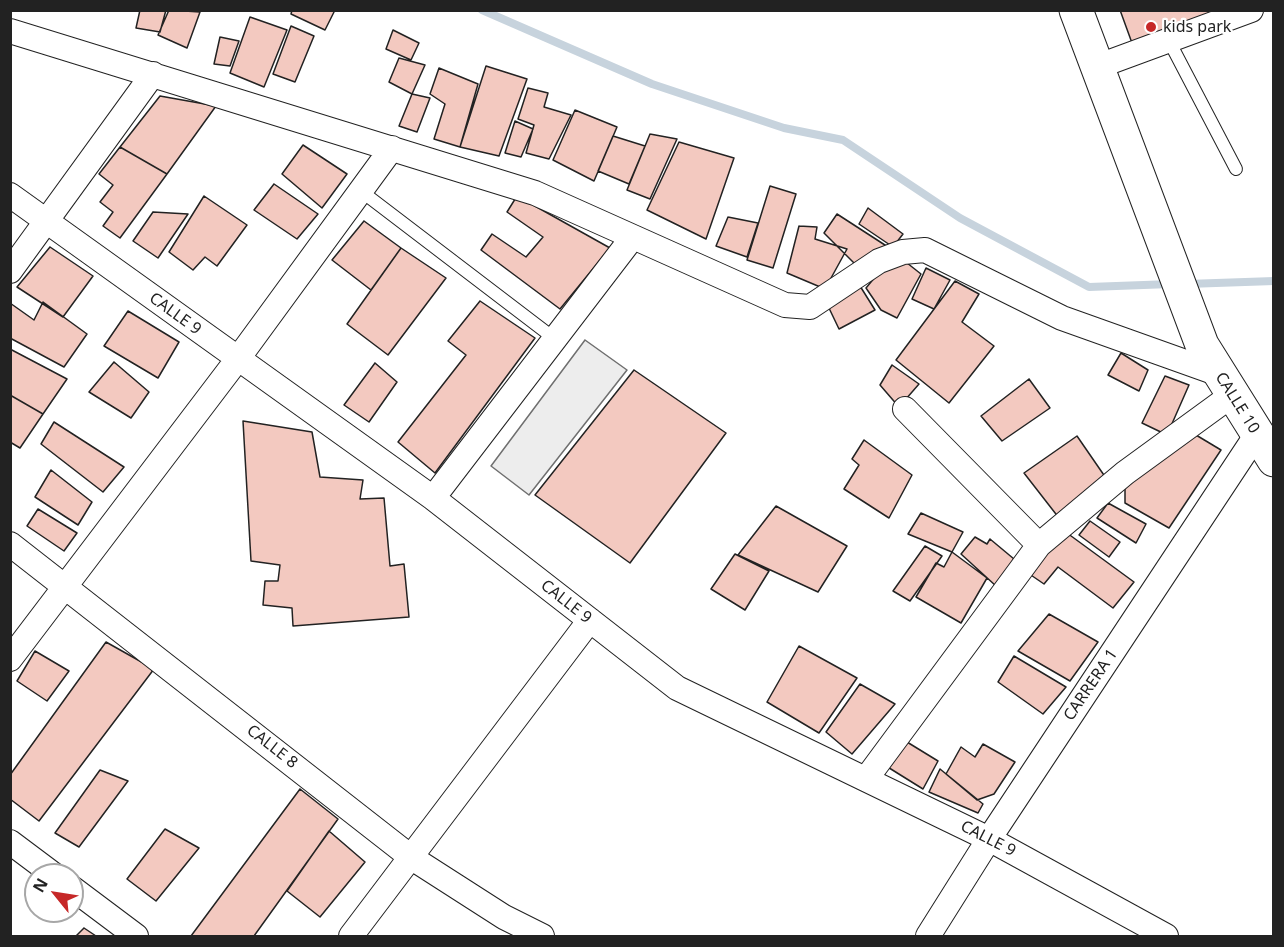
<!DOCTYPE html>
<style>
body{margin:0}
#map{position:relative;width:1284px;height:947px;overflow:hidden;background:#fff;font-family:"Noto Sans",sans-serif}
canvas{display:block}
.frame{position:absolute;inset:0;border:12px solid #222;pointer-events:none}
.north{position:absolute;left:24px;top:863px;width:60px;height:60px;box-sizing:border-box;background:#fff;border:2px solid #a7a7a7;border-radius:50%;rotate:300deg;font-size:16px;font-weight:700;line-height:24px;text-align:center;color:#222}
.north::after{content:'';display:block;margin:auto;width:21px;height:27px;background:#c62828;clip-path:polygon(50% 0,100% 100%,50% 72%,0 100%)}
</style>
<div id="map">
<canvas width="1284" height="947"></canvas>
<div class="frame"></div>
<div class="north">N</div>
</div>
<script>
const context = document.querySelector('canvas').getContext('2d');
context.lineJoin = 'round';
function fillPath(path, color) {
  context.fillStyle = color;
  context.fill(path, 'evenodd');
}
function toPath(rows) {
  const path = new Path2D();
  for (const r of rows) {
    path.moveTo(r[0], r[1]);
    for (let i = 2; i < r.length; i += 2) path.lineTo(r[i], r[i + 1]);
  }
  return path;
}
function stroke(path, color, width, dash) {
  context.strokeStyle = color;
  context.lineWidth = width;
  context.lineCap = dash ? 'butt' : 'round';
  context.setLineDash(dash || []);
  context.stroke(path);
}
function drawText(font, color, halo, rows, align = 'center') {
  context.font = font + ' "Noto Sans",sans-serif';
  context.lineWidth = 4.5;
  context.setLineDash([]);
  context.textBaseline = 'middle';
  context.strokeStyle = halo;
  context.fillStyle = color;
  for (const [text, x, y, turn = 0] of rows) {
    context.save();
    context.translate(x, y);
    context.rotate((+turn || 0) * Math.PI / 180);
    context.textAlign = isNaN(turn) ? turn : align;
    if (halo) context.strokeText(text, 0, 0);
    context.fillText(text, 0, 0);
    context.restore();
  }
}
const parking = toPath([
 [585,340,627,370,529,495,491,466,585,340]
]);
fillPath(parking, '#ededed');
stroke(parking, '#6f6f6f', 1.5);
stroke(toPath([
 [482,10,652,84,784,128,843,140,960,218,1089,287,1171,284],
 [1187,284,1274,281]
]), '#c7d3dd', 8);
const building = toPath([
 [140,10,166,10,160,32,136,28,140,10],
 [169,10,200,12,187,48,158,35,169,10],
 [292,10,335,10,325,30,291,14,292,10],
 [1120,10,1218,10,1132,43,1120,10],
 [250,17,287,30,264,87,230,73,250,17],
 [291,26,314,36,295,82,273,74,291,26],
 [393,30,419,43,411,60,386,49,393,30],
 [220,37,239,41,230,66,214,64,220,37],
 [399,58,425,65,412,94,389,82,399,58],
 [486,66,527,79,499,156,460,147,486,66],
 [439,68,478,84,460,147,434,139,445,104,430,94,439,68],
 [528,88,548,93,544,107,571,115,549,159,526,153,534,125,518,119,528,88],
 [412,94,430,98,417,132,399,126,412,94],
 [160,96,216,106,167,174,120,147,160,96],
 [575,110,617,127,594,181,553,160,575,110],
 [515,121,533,129,521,157,505,153,515,121],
 [650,134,677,139,650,199,627,190,650,134],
 [613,136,645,146,629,184,598,171,613,136],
 [679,142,734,158,706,239,647,210,679,142],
 [303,145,347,174,322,208,282,174,303,145],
 [120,147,167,174,120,238,103,226,113,212,100,202,113,185,99,174,120,147],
 [274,184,318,214,297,239,254,210,274,184],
 [770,186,796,194,773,268,747,260,770,186],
 [204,196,247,225,217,266,205,257,193,270,169,252,204,196],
 [517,196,610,248,560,309,481,250,492,234,526,257,543,237,507,212,517,196],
 [868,208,903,234,893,247,859,224,868,208],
 [153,212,188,214,158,258,133,241,153,212],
 [837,214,888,247,862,271,824,233,837,214],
 [728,217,758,223,747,257,716,246,728,217],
 [364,221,401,248,371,290,332,260,364,221],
 [799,226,817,227,815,239,847,249,825,289,787,273,799,226],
 [50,247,93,276,63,317,17,287,50,247],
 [401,248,446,278,388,355,347,324,401,248],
 [891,258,902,259,921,274,897,318,881,310,866,288,891,258],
 [926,268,950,280,934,309,912,299,926,268],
 [955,281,979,294,962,322,994,346,949,403,896,360,955,281],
 [860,286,875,310,839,329,828,306,860,286],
 [480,301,535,338,435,473,398,442,466,355,448,341,480,301],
 [43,302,87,334,64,367,10,338,10,303,34,320,43,302],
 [128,311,179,342,158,378,104,346,128,311],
 [10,349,67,379,43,414,10,395,10,349],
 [1121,353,1148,370,1139,391,1108,375,1121,353],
 [114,362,149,392,131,418,89,392,114,362],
 [375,363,397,382,369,422,344,405,375,363],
 [892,365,919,384,899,407,880,385,892,365],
 [634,370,726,433,630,563,535,495,634,370],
 [1165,376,1189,385,1167,435,1142,423,1165,376],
 [1029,379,1050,408,1002,441,981,416,1029,379],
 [10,395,43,414,20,448,10,442,10,395],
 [243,421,312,432,320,477,363,480,360,499,384,498,390,566,404,564,409,617,293,626,292,608,263,605,265,581,278,581,280,565,251,561,243,421],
 [54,422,124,467,103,492,41,444,54,422],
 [1196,435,1221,450,1169,528,1125,503,1125,487,1196,435],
 [1077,436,1108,481,1059,518,1024,473,1077,436],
 [864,440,912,475,889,518,844,489,859,465,852,459,864,440],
 [51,470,92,502,78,525,35,497,51,470],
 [1108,503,1146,524,1136,543,1097,518,1108,503],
 [776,506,847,546,818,592,738,555,776,506],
 [38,509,77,533,64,551,27,526,38,509],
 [921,513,963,532,952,552,908,534,921,513],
 [1090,521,1120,542,1109,557,1079,535,1090,521],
 [1067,533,1134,582,1113,608,1058,567,1044,584,1025,571,1067,533],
 [975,537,987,544,990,539,1014,559,996,586,961,554,975,537],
 [925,546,942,556,910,601,893,591,925,546],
 [952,552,987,578,961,623,916,597,936,563,944,567,952,552],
 [735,554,769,571,745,610,711,589,735,554],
 [1049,614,1098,642,1070,681,1018,651,1049,614],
 [106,642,154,669,39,821,10,799,10,775,106,642],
 [799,646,857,678,819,733,767,702,799,646],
 [35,651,69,671,47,701,17,681,35,651],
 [1014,656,1066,687,1043,714,998,682,1014,656],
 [860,684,895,704,852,754,826,732,860,684],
 [907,742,938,761,923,789,886,766,907,742],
 [983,744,1015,762,994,794,977,800,946,774,961,747,975,757,983,744],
 [940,769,983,804,978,813,929,792,940,769],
 [100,770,128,781,79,847,55,833,100,770],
 [300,789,338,819,254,936,191,936,300,789],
 [165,829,199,848,156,901,127,879,165,829],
 [329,831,365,862,320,917,287,891,329,831],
 [84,928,96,936,76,936,84,928]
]);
fillPath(building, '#f3c9c0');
stroke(building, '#222', 1.5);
const lane = toPath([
 [1168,39,1236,169],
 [361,191,555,339]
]);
const street = toPath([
 [10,31,535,193,785,305,810,307,879,261,903,252,925,250,1062,318,1219,374],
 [1099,66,1251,10],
 [10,195,433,498,677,688,989,839,1166,936],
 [10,271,153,74],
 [905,409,1039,545],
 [433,498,632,238],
 [10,544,412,858,504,917,542,936],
 [10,659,237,360,392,148],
 [866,779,1039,545,1125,473,1232,395],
 [10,842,54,875],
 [72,888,136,936],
 [351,936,590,620],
 [928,936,989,839,1257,434]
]);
const primary = toPath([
 [1076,10,1202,345,1274,460]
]);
stroke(lane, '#222', 14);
stroke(street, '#222', 26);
stroke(primary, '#222', 35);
stroke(lane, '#fff', 12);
stroke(street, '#fff', 24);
stroke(primary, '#fff', 33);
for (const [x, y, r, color] of [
 [1151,27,6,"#c62828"]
]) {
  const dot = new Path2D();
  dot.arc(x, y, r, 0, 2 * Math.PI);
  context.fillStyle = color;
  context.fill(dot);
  stroke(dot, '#fff', 2);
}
drawText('16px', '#222', '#fff', [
 ["kids park",1163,27]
], 'left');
drawText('16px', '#222', '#fff', [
 ["CALLE 9",175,314,36],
 ["CALLE 10",1237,403,58],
 ["CALLE 9",566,602,38],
 ["CARRERA 1",1091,685,-56],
 ["CALLE 8",272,747,38],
 ["CALLE 9",988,839,27]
]);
</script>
